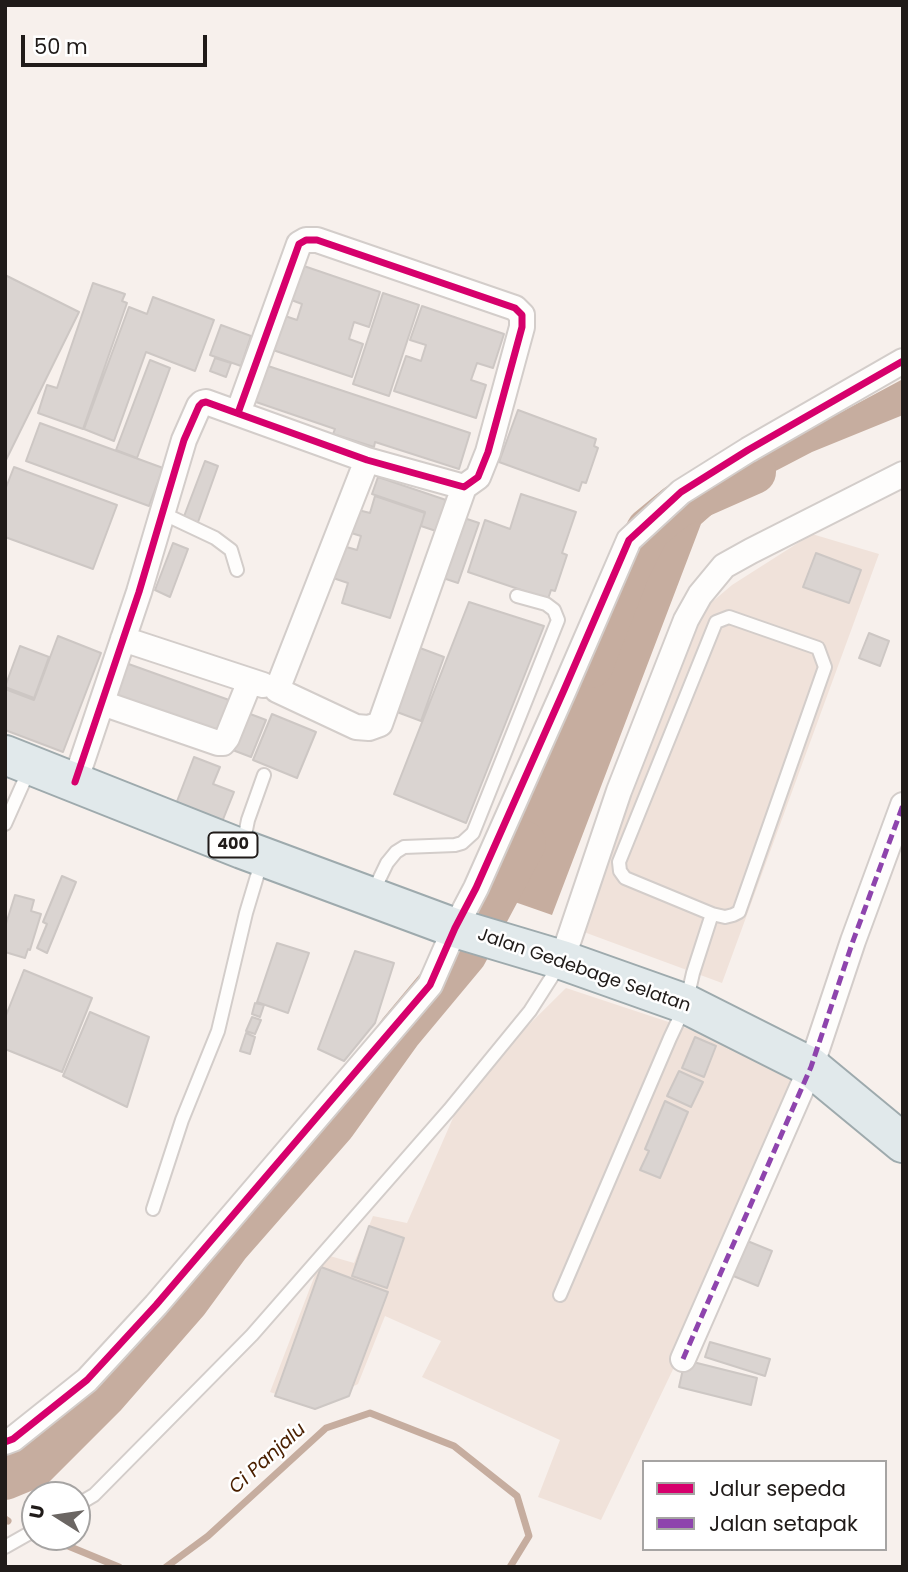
<!DOCTYPE html>
<style>
body{margin:0}
#map{position:relative;width:908px;height:1572px;overflow:hidden;background:#f7f0ec;font-family:Poppins,sans-serif}
canvas{display:block}
.frame{position:absolute;inset:0;border:7px solid #201b19;pointer-events:none}
.legend{position:absolute;left:642px;top:1460px;width:245px;height:91px;box-sizing:border-box;background:#fff;border:2px solid #a6a4a3;margin:0;padding:9px 12px;list-style:none;font-size:21px;color:#201b19}
.legend li{display:flex;align-items:center;gap:14px;height:35px}
.legend b{width:35px;border:2px solid #a6a4a3}
.north{position:absolute;left:21px;top:1481px;width:70px;height:70px;box-sizing:border-box;background:#fff;border:2px solid #a6a4a3;border-radius:50%;rotate:282deg;font-size:19px;font-weight:700;line-height:28px;text-align:center;color:#201b19}
.north::after{content:'';display:block;margin:auto;width:24px;height:32px;background:#6b6663;clip-path:polygon(50% 0,100% 100%,50% 72%,0 100%)}
.scale{position:absolute;left:21px;top:35px;width:186px;height:32px;box-sizing:border-box;border:4px solid #201b19;border-top:0;padding-left:9px;font-size:21px;line-height:24px;white-space:nowrap;color:#201b19;-webkit-text-stroke:5px #fff;paint-order:stroke}
</style>
<div id="map">
<canvas width="908" height="1572"></canvas>
<div class="frame"></div>
<ul class="legend">
<li><b style="height:9px;background:#d6006c"></b>Jalur sepeda</li>
<li><b style="height:9px;background:#8e44ad"></b>Jalan setapak</li>
</ul>
<div class="north">U</div>
<div class="scale">50 m</div>
</div>
<script>
const context = document.querySelector('canvas').getContext('2d');
context.lineJoin = 'round';
function fillPath(path, color) {
  context.fillStyle = color;
  context.fill(path, 'evenodd');
}
function toPath(rows) {
  const path = new Path2D();
  for (const r of rows) {
    path.moveTo(r[0], r[1]);
    for (let i = 2; i < r.length; i += 2) path.lineTo(r[i], r[i + 1]);
  }
  return path;
}
function stroke(path, color, width, dash) {
  context.strokeStyle = color;
  context.lineWidth = width;
  context.lineCap = dash ? 'butt' : 'round';
  context.setLineDash(dash || []);
  context.stroke(path);
}
function drawText(font, color, halo, rows, align = 'center') {
  context.font = font + ' Poppins,sans-serif';
  context.lineWidth = 5;
  context.setLineDash([]);
  context.textBaseline = 'middle';
  context.strokeStyle = halo;
  context.fillStyle = color;
  for (const [text, x, y, turn = 0] of rows) {
    context.save();
    context.translate(x, y);
    context.rotate((+turn || 0) * Math.PI / 180);
    context.textAlign = isNaN(turn) ? turn : align;
    if (halo) context.strokeText(text, 0, 0);
    context.fillText(text, 0, 0);
    context.restore();
  }
}
fillPath(toPath([
 [812,534,879,554,722,983,573,928,699,613,732,585],
 [566,988,738,1045,807,1089,601,1520,538,1497,560,1440,422,1377,441,1341,385,1316,358,1384,312,1407,270,1392,323,1254,354,1263,373,1216,407,1223,467,1086]
]), '#f0e2da');
fillPath(toPath([
 [903,379,903,415,812,452,741,489,701,524,552,915,489,893,594,641,662,531,724,475]
]), '#c6ad9f');
stroke(toPath([
 [5,1519,8,1521],
 [56,1541,119,1567],
 [166,1567,208,1536,326,1428,370,1413,454,1446,517,1496,529,1536,510,1567]
]), '#c6ad9f', 7);
stroke(toPath([
 [591,666,628,570,648,530,677,506,754,472],
 [5,1478,34,1466,104,1396,187,1301,228,1245,334,1124,400,1032,465,954,524,843]
]), '#c6ad9f', 44);
const building = toPath([
 [298,264,380,292,369,327,354,322,349,339,363,344,352,377,270,349,282,315,297,320,302,304,286,298,298,264],
 [5,275,79,312,5,462,5,275],
 [93,283,125,294,122,301,127,303,83,429,38,413,47,385,57,388,93,283],
 [383,293,419,305,389,396,353,384,383,293],
 [153,297,214,320,195,371,146,352,114,441,84,429,129,307,147,314,153,297],
 [422,306,504,334,493,368,477,363,471,380,486,385,476,418,394,391,406,356,421,361,426,345,410,340,422,306],
 [221,325,251,336,241,366,210,355,221,325],
 [215,358,231,363,226,377,210,371,215,358],
 [150,360,170,368,137,458,116,450,150,360],
 [265,365,470,433,459,469,375,442,374,447,333,434,335,429,253,401,265,365],
 [518,410,596,439,594,446,598,448,586,483,582,482,579,491,499,462,518,410],
 [40,423,163,468,149,506,26,461,40,423],
 [205,461,218,466,197,525,183,519,205,461],
 [14,467,117,505,93,569,5,537,5,490,14,467],
 [378,477,446,500,436,531,421,526,425,512,372,494,378,477],
 [521,494,576,512,562,553,567,555,555,591,551,590,548,599,468,572,485,520,510,529,521,494],
 [375,496,425,513,390,618,342,603,348,583,333,578,343,546,357,550,361,536,348,532,354,509,370,513,375,496],
 [458,516,479,523,458,583,437,576,458,516],
 [173,543,188,549,170,597,155,590,173,543],
 [816,553,861,570,849,603,803,587,816,553],
 [469,602,544,626,466,823,394,794,469,602],
 [869,633,889,641,880,666,859,658,869,633],
 [58,636,101,653,63,752,5,730,5,689,34,700,58,636],
 [412,645,444,657,421,721,389,709,412,645],
 [20,646,49,657,34,698,5,687,20,646],
 [123,662,229,700,216,735,110,697,123,662],
 [245,712,266,720,251,757,230,749,245,712],
 [272,714,316,732,297,778,253,760,272,714],
 [194,757,220,767,213,784,234,792,220,827,176,804,194,757],
 [62,876,76,882,47,953,37,948,47,924,43,922,62,876],
 [15,895,34,900,31,911,41,914,30,950,28,949,25,958,5,952,5,927,15,895],
 [277,943,309,953,288,1013,257,1002,277,943],
 [355,951,394,963,375,1023,344,1061,318,1049,355,951],
 [24,970,92,998,62,1072,5,1049,5,1018,24,970],
 [255,1003,264,1005,260,1017,252,1014,255,1003],
 [90,1012,149,1037,127,1107,63,1076,90,1012],
 [252,1017,261,1020,255,1034,246,1031,252,1017],
 [246,1033,255,1037,250,1054,240,1051,246,1033],
 [695,1037,716,1046,704,1077,682,1068,695,1037],
 [679,1071,703,1082,691,1107,667,1096,679,1071],
 [665,1101,688,1112,660,1178,640,1170,649,1151,645,1149,665,1101],
 [369,1226,404,1238,387,1288,352,1276,369,1226],
 [740,1238,772,1251,758,1286,726,1273,740,1238],
 [321,1267,388,1292,349,1396,315,1409,275,1396,321,1267],
 [710,1342,770,1359,765,1376,705,1357,710,1342],
 [685,1360,757,1378,751,1405,679,1387,685,1360]
]);
fillPath(building, '#dad4d1');
stroke(building, '#cdc7c4', 2);
const lane = toPath([
 [162,513,215,538,231,550,237,570],
 [5,824,29,770],
 [243,845,248,820,264,775],
 [373,892,387,863,396,852,404,847,455,845,462,843,473,833,558,620,554,610,546,604,517,596],
 [153,1209,182,1120,218,1031,246,913,258,873,258,858],
 [560,1295,670,1038,686,1004,693,973,712,914,725,917,733,915,739,912,825,667,818,648,729,617,716,622,619,862,620,871,625,878,712,914],
 [77,1505,94,1495,252,1335,449,1110,530,1011,560,964],
 [5,1547,35,1530]
]);
const street = toPath([
 [367,460,277,690,356,727,369,728,380,724,464,487],
 [123,639,263,685],
 [102,703,218,743,223,743,227,738,250,681],
 [75,782,139,592,184,440,199,406,202,403,206,402,367,460,464,487,478,477,488,452,522,327,522,315,515,308,317,240,306,240,299,244,238,413],
 [562,960,619,791,686,620,700,595,724,566,751,551,903,474],
 [683,1359,811,1067,853,941,903,805],
 [5,1442,13,1439,87,1380,156,1305,430,985,455,928,476,888,564,690,629,540,681,492,748,450,903,361]
]);
const primary = toPath([
 [5,755,242,849,455,928,562,960,686,1004,811,1067,903,1143]
]);
stroke(lane, '#d3cdca', 16);
stroke(street, '#d3cdca', 28);
stroke(primary, '#9eaaad', 42);
stroke(lane, '#fefdfc', 12);
stroke(street, '#fefdfc', 24);
stroke(primary, '#e1e9eb', 38);
stroke(toPath([
 [683,1359,811,1067,853,941,903,805]
]), '#8e44ad', 5, [10, 5]);
stroke(toPath([
 [75,782,139,592,184,440,199,406,202,403,206,402,367,460,464,487,478,477,488,452,522,327,522,315,515,308,317,240,306,240,299,244,238,413],
 [5,1442,13,1439,87,1380,156,1305,430,985,455,928,476,888,564,690,629,540,681,492,748,450,903,361]
]), '#d6006c', 7);
for (const [x, y, w] of [
 [233,845,49]
]) {
  const box = new Path2D();
  box.roundRect(x - w / 2, y - 12.5, w, 25, 5);
  context.fillStyle = '#fff';
  context.fill(box);
  stroke(box, '#201b19', 2);
}
drawText('bold 16px', '#201b19', null, [
 ["400",233,845]
]);
drawText('18px', '#201b19', '#fff', [
 ["Jalan Gedebage Selatan",584,971,19]
]);
drawText('italic 19px', '#4b2000', '#fff', [
 ["Ci Panjalu",268,1459,-42]
]);
</script>
